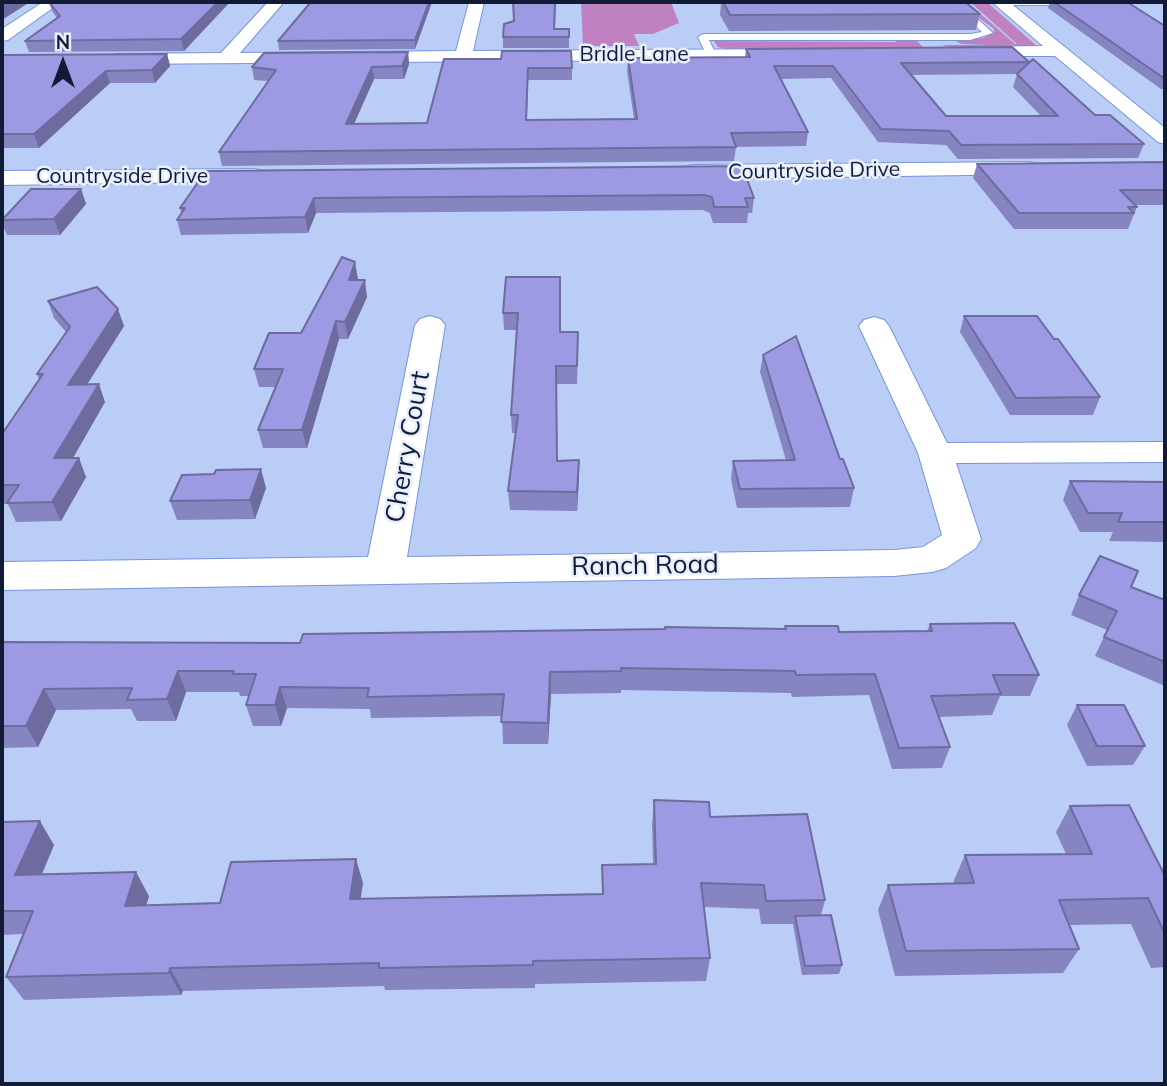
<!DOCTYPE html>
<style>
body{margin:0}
#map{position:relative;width:1167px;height:1086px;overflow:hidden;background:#bacdf7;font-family:Mulish,sans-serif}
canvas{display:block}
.frame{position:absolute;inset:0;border:4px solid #111b35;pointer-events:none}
.north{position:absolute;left:28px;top:28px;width:70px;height:70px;-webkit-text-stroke:5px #e7eefd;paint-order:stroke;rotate:0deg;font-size:19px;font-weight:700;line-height:28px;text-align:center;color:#111b35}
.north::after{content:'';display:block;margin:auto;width:24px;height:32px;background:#111b35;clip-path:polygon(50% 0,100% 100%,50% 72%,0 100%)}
</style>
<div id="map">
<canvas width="1167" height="1086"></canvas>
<div class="frame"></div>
<div class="north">N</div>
</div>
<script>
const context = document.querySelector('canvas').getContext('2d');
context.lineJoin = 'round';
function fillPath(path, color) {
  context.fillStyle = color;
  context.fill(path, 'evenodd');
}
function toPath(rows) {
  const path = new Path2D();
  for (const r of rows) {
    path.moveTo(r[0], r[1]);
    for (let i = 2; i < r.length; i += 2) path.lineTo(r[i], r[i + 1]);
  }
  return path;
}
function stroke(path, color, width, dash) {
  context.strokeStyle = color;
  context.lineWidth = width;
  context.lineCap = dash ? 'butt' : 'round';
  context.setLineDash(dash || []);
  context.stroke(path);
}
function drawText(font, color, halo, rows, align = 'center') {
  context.font = font + ' Mulish,sans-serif';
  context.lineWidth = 5;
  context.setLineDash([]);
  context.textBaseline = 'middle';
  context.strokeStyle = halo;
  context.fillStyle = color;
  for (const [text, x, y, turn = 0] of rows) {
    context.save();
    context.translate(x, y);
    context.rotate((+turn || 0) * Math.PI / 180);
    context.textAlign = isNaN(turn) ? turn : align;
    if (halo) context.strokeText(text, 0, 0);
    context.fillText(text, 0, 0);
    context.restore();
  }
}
fillPath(toPath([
 [581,2,671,2,679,23,653,34,634,34,639,46,583,46],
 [958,2,967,2,1014,43,1014,44,1017,44,970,2,987,2,1037,46,1019,49,1010,43,1016,49,952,48,942,45,988,45,961,44,954,40,983,38,994,32,994,29],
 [894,38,917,41,923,47,915,50,729,50,718,47,714,41,896,42]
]), '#c081c2');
const service = toPath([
 [930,2,962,5,993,33,970,40,709,40,716,54,711,57,706,54,698,37,703,34,970,34,982,32,956,9,930,2],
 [999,2,1078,2,1079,3,1075,5,1002,5,999,2]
]);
const minor = toPath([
 [43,2,61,2,8,40,2,41,2,29,43,2],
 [268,2,284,2,240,53,456,51,469,2,484,2,473,51,798,49,807,54,798,59,116,64,107,59,116,54,221,53,268,2],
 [992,2,1009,2,1165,128,1165,144,1158,142,1055,56,960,56,957,52,966,47,1043,46,992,2],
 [1029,162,1037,164,1040,169,1037,174,693,179,685,177,682,172,685,167,693,165,1029,162],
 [255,169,263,171,266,176,263,181,2,185,2,171,255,169],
 [430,316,440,319,445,325,407,557,894,550,923,547,942,535,918,453,859,326,864,320,874,317,884,320,889,326,947,443,1165,442,1165,462,956,463,981,539,976,548,946,568,932,572,894,576,2,590,2,562,368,557,415,325,420,319,430,316]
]);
stroke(service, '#7795d7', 2);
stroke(minor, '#7795d7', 2);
fillPath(service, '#fff');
fillPath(minor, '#fff');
fillPath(toPath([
 [49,2,230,2,184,51,29,52,25,41,57,18,52,11],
 [311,2,432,2,415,49,279,50,278,41],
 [556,2,555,29,569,37,569,48,503,48,503,37,514,21],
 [721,2,965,2,980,14,976,30,729,31,720,15],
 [1050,2,1127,2,1165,26,1165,89,1161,89,1048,8],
 [1012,47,1095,115,1144,144,1138,158,958,159,946,145,878,142,831,78,781,79,808,132,806,146,736,147,734,161,222,166,219,152,268,81,254,80,252,67,408,52,409,64,404,79,374,79,354,124,427,123,444,59,572,68,572,80,528,80,527,120,634,119,627,71,628,58,745,57,746,49],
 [1017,74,1013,87,1041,116,946,116,911,75],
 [167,54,170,66,155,83,110,83,39,148,2,148,2,57],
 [1165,162,1165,205,1136,205,1137,207,1128,229,1014,229,973,178,977,164],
 [206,171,754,198,752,213,748,213,747,223,713,223,710,213,703,210,316,213,308,233,181,235,177,220,181,213,180,208],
 [81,189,86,204,60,235,7,235,2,223,2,219],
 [506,277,578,349,577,384,556,384,557,461,579,460,577,511,510,510,508,491,516,433,512,433,511,415,517,330,504,330,503,313],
 [358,279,357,280,367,297,348,339,339,339,307,448,263,448,258,430,276,387,259,387,254,369,301,333],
 [48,301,124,326,87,385,105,402,73,458,86,477,61,521,16,522,8,504,2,504,2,434,39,379,37,374,66,332,54,318],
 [964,316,1054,339,1100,397,1093,415,1010,415,960,332],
 [763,355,840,459,854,488,850,507,737,508,731,479,733,461,786,460,760,372],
 [214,474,266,488,255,519,177,520,170,501],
 [1070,481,1165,482,1165,542,1109,541,1113,532,1080,532,1063,500],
 [1131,587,1165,600,1165,686,1095,656,1107,630,1071,615,1079,595],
 [930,624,1039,675,1030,696,1000,696,992,715,939,717,950,747,942,768,892,769,869,695,792,697,791,693,621,690,621,693,551,694,548,744,503,744,502,716,371,718,370,709,287,708,281,726,253,726,246,705,249,696,240,696,239,692,186,692,176,721,137,721,131,709,56,710,38,747,2,748,2,642,300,643,785,629,785,626,839,632,927,631],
 [1077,705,1145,746,1133,765,1087,766,1067,725],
 [654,800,710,817,825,900,821,915,842,965,839,974,802,975,793,924,761,924,759,909,704,907,710,958,706,981,535,984,535,988,385,990,384,986,183,991,181,995,24,1000,6,977,23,934,2,935,2,822,54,845,42,874,149,896,146,906,220,903,363,883,360,899,602,894,602,865,653,864,652,825],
 [1070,806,1165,876,1165,967,1151,968,1131,924,1069,925,1079,949,1063,973,895,976,878,910,888,885,954,883,954,880,965,855,1066,854,1056,832]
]), '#8784c2');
fillPath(toPath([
 [10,2,30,2,2,20,2,7],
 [218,2,230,2,184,51,181,39],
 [429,2,432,2,415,49,415,40],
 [408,52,409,64,404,79,402,66],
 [167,54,170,66,155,83,152,70],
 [372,67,374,79,348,137,346,124],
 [528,68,528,80,526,133,526,120],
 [106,71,110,83,39,148,34,134],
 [81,189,86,204,60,235,54,219],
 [314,198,316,213,308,233,305,217],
 [355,262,358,279,352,297,349,280],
 [365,280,367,297,348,339,345,322],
 [118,309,124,326,75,403,68,385],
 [336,321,339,339,307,448,302,430],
 [99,384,105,402,62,477,54,458],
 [79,458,86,477,61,521,52,502],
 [579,460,579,479,577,511,577,492],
 [261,469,266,488,255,519,250,500],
 [178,671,186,692,176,721,167,699],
 [550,672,551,694,548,744,548,723],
 [280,687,287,708,281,726,275,705],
 [44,689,56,710,38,747,26,726],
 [40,821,54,845,31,899,15,875],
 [356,859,363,883,357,923,350,899],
 [136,872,149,896,138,930,125,906],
 [170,968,183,991,181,995,169,973]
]), '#6e6b9e');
const building = toPath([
 [2,2,10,2,2,7,2,2],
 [49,2,218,2,181,39,25,41,60,16,49,2],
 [311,2,429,2,415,40,278,41,311,2],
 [513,2,555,2,554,29,569,29,569,37,503,37,504,24,514,21,513,2],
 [723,2,965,2,980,14,730,15,723,2],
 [1054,2,1127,2,1165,26,1165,79,1054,2],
 [1012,47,1029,62,901,63,946,116,1058,116,1017,74,1033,59,1095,115,1110,115,1144,144,961,145,949,131,881,129,833,66,774,66,808,132,731,133,736,147,219,152,276,70,252,67,264,53,408,52,402,66,372,67,346,124,427,123,444,59,501,59,502,51,571,51,572,68,528,68,526,120,637,119,628,58,750,57,746,49,1012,47],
 [167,54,152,70,106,71,34,134,2,134,2,57,4,55,167,54],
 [1165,162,1165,190,1120,190,1137,207,1128,207,1134,213,1019,213,977,164,1165,162],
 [742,166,754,198,745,198,748,207,714,207,712,197,704,195,314,198,305,217,177,220,185,208,180,208,206,171,742,166],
 [31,189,81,189,54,219,2,220,31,189],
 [342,257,355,262,349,280,365,280,345,322,336,321,302,430,258,430,283,369,254,369,269,333,301,333,342,257],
 [506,277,560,277,560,332,578,332,577,366,556,366,557,461,579,460,577,492,508,491,518,415,511,415,518,313,503,313,506,277],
 [97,287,118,309,68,385,99,384,54,458,79,458,52,502,7,503,19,485,2,485,2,434,43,374,37,374,70,327,48,301,97,287],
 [964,316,1037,316,1054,339,1058,339,1100,397,1016,398,964,316],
 [796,336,840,459,843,459,854,488,740,489,733,461,795,460,763,355,796,336],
 [261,469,250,500,170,501,182,475,214,474,216,470,261,469],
 [1070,481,1165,482,1165,522,1118,522,1122,513,1088,513,1070,481],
 [1100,556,1138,571,1131,587,1165,600,1165,662,1104,637,1117,611,1079,595,1100,556],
 [1014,623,1039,675,993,675,1001,694,931,696,950,747,899,748,875,674,796,675,795,671,621,668,621,671,550,672,548,723,501,722,504,694,367,697,369,688,280,687,275,705,246,705,256,674,233,674,234,671,178,671,167,699,127,700,132,688,44,689,26,726,2,726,2,642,300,643,303,634,665,629,665,627,786,629,785,626,838,626,839,632,932,631,930,624,1014,623],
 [1077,705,1124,705,1145,746,1097,746,1077,705],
 [654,800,709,802,710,817,807,814,825,900,766,901,764,885,701,883,710,958,533,961,533,965,379,968,379,963,170,968,169,973,6,977,33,911,2,911,2,822,40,821,15,875,136,872,125,906,220,903,231,862,356,859,350,899,603,894,602,865,656,864,654,800],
 [1129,805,1165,876,1165,934,1148,898,1059,900,1079,949,906,951,888,885,974,883,965,855,1092,854,1070,806,1129,805],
 [831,915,842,965,805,966,795,916,831,915]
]);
fillPath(building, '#9d99e2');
stroke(building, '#6e6b9e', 2);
drawText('21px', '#111b35', '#e7eefd', [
 ["Bridle Lane",634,55],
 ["Countryside Drive",814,171,-1],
 ["Countryside Drive",122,177]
]);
drawText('26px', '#111b35', '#e7eefd', [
 ["Cherry Court",408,447,-80],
 ["Ranch Road",645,566,-1]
]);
</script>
